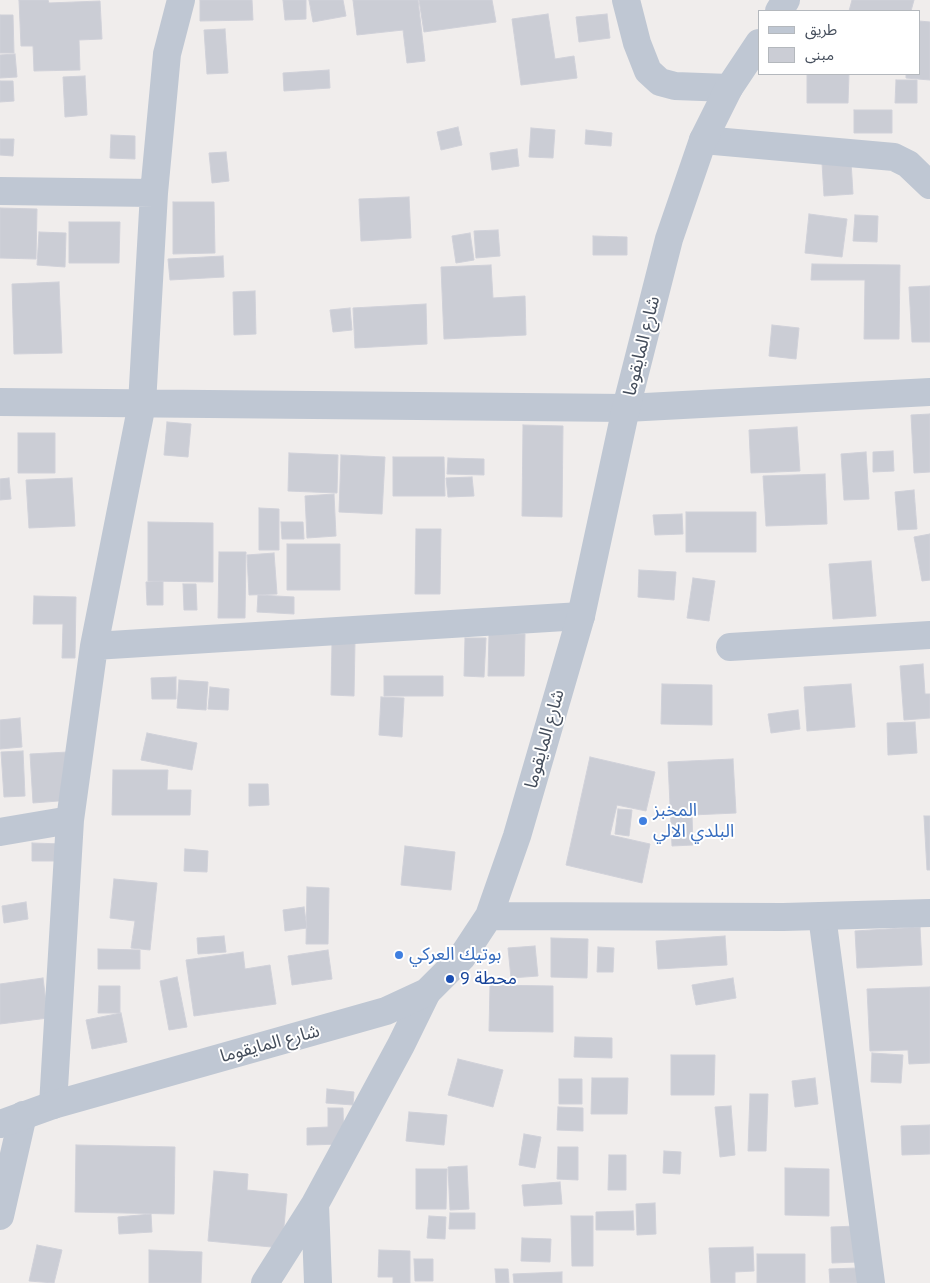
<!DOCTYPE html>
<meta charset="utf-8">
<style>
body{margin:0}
#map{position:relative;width:930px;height:1283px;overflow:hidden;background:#f0edec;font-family:"PT Sans","Noto Sans Arabic",sans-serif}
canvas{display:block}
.legend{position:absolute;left:758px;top:10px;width:162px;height:65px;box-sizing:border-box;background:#fff;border:1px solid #b4b8bd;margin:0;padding:6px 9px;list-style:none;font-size:15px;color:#444d5b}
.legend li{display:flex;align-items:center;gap:10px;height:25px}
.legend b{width:25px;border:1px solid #b4b8bd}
</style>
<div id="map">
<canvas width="930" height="1283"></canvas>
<ul class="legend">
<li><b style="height:6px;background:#bfc7d3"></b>طريق</li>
<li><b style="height:14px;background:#cbcdd5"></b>مبنى</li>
</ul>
</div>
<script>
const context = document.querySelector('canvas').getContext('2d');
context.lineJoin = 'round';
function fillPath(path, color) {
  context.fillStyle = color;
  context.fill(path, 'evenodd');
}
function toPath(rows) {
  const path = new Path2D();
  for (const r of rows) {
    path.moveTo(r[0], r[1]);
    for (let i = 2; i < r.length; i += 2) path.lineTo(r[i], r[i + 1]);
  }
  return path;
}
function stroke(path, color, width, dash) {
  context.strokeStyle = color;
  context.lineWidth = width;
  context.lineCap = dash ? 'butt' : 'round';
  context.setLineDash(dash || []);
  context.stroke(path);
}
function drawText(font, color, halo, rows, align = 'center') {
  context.font = font + ' "PT Sans","Noto Sans Arabic",sans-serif';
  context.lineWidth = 4;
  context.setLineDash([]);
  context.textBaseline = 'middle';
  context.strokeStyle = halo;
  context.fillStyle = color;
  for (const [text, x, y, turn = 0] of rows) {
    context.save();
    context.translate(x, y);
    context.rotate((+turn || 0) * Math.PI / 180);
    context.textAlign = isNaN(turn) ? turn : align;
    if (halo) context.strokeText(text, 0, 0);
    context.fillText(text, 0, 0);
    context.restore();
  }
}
const building = toPath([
 [19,0,48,0,49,3,100,1,102,39,79,40,80,70,34,71,33,46,21,46,19,0],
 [200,0,252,0,253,20,200,21,200,0],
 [283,0,306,0,306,19,285,20,283,0],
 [309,0,343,0,346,16,313,22,309,0],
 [353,0,418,0,425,61,407,63,403,30,357,35,353,0],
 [419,0,492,0,496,22,424,32,419,0],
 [852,0,914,0,911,11,849,11,852,0],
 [548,14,555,59,574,56,577,78,521,85,512,19,548,14],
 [607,14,610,38,579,42,576,17,607,14],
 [0,15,13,15,14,53,0,53,0,15],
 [919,21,930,22,930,80,906,78,906,74,919,74,919,21],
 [225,29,228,73,207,74,204,30,225,29],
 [15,54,17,77,0,78,0,55,15,54],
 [329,70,330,88,284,91,283,73,329,70],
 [807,74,849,74,848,103,807,103,807,74],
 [85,76,87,115,65,117,63,77,85,76],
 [896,80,917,80,917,103,895,103,896,80],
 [0,81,13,81,14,101,0,102,0,81],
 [854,110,892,110,892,133,854,133,854,110],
 [458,127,462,145,441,150,437,132,458,127],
 [531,128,555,130,553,158,529,157,531,128],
 [586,130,612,133,611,146,585,144,586,130],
 [111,135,135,136,135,159,110,158,111,135],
 [0,139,14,139,13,156,0,155,0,139],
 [517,149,519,166,492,170,490,153,517,149],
 [226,152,229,181,212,183,209,153,226,152],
 [851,161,853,194,824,196,822,163,851,161],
 [409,197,411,238,361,241,359,199,409,197],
 [173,202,214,202,215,253,173,254,173,202],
 [0,208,37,209,36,259,0,258,0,208],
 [809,214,847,219,842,257,805,253,809,214],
 [855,215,878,216,877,242,853,241,855,215],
 [69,222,120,222,119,263,69,263,69,222],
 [498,230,500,256,476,258,474,231,498,230],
 [39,232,66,233,65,267,37,265,39,232],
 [470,233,474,260,456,263,452,236,470,233],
 [593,236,627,237,627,255,593,255,593,236],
 [223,256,224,277,170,280,168,259,223,256],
 [812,264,900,265,899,339,864,339,865,280,811,280,812,264],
 [491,265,493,298,525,296,526,335,444,339,441,267,491,265],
 [59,282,62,353,14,354,12,284,59,282],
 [930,286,930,342,912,342,909,287,930,286],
 [255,291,256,334,234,335,233,292,255,291],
 [426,304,427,344,355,348,353,308,426,304],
 [350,308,352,330,333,332,330,310,350,308],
 [772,325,799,328,796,359,769,356,772,325],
 [930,414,930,472,914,473,911,415,930,414],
 [167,422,191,424,188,457,164,455,167,422],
 [523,425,563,426,562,517,522,516,523,425],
 [797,427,800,471,751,473,749,430,797,427],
 [18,433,55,433,55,473,18,473,18,433],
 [893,451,894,471,873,472,873,452,893,451],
 [866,452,869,499,844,500,841,454,866,452],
 [289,453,338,455,337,493,288,491,289,453],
 [341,455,385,457,382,514,339,512,341,455],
 [393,457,444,457,445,496,393,496,393,457],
 [448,458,484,459,484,475,447,474,448,458],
 [825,474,827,524,766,526,763,476,825,474],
 [472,477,474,496,448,497,446,478,472,477],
 [9,478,11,499,0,500,0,479,9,478],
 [72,478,75,526,29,528,26,480,72,478],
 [914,490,917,529,898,530,895,492,914,490],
 [334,494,336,536,307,538,305,496,334,494],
 [259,508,279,509,279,550,259,550,259,508],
 [686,512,756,512,756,552,686,552,686,512],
 [682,514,683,534,655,535,653,515,682,514],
 [148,522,213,523,213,582,148,581,148,522],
 [281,522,303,522,304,539,282,539,281,522],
 [416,529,441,529,440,594,415,594,416,529],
 [930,534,930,580,922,581,914,537,930,534],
 [287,544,340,544,340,590,287,590,287,544],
 [219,552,246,552,245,618,218,618,219,552],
 [274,553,277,594,249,595,247,555,274,553],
 [871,561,876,616,833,619,829,564,871,561],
 [639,570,676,572,674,600,638,597,639,570],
 [693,578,715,581,709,621,687,618,693,578],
 [163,581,163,605,147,605,146,582,163,581],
 [183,584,196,584,197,610,184,610,183,584],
 [258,595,294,597,294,614,257,612,258,595],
 [34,596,76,597,75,658,62,658,63,624,33,624,34,596],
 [489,634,525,634,524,676,488,676,489,634],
 [465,638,486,638,484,677,464,676,465,638],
 [332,642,355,642,354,696,331,695,332,642],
 [923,664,925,694,930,694,930,718,904,720,900,666,923,664],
 [384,676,443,676,443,696,384,696,384,676],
 [176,677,176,699,152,699,151,678,176,677],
 [179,680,208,682,206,710,177,708,179,680],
 [662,684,712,685,712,725,661,724,662,684],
 [851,684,855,727,807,731,804,687,851,684],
 [210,687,229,689,228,710,208,709,210,687],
 [381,697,404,698,402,737,379,735,381,697],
 [798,710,800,729,771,733,768,714,798,710],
 [20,718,22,747,0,749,0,720,20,718],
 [915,722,917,753,888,755,887,723,915,722],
 [147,733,197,743,192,770,141,760,147,733],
 [23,751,25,796,4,797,1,752,23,751],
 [68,752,71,800,33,803,30,754,68,752],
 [590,757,655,772,646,811,617,805,610,835,650,844,642,883,566,865,590,757],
 [733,759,736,813,692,815,693,845,672,846,668,762,733,759],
 [113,770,168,770,167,790,191,790,190,815,112,815,113,770],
 [249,784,268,784,269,805,249,806,249,784],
 [618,809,632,810,629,836,615,834,618,809],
 [924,816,930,816,930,870,927,870,924,816],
 [32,843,63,844,62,861,32,861,32,843],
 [405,846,455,852,451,890,401,885,405,846],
 [185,849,208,851,207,872,184,871,185,849],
 [114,879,157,883,150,950,131,948,135,921,110,918,114,879],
 [307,887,329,888,328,944,306,944,307,887],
 [26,902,28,919,4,923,2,906,26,902],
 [304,907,307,928,285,931,283,910,304,907],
 [920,927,922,965,857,968,855,931,920,927],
 [224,936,226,952,198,954,197,938,224,936],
 [725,936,727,965,658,969,656,941,725,936],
 [551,938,588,939,587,978,551,977,551,938],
 [535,946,538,976,511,978,508,948,535,946],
 [598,947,614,948,613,972,597,972,598,947],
 [98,949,140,950,140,969,98,969,98,949],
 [328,950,332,979,292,985,288,956,328,950],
 [243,952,245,969,270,965,276,1004,194,1016,186,960,243,952],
 [177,977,187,1027,169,1030,160,981,177,977],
 [43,978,48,1018,0,1024,0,984,43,978],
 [733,978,736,998,696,1005,692,985,733,978],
 [490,985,553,986,553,1032,489,1031,490,985],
 [99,986,120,986,120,1013,98,1013,99,986],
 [930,987,930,1063,909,1064,908,1050,870,1051,867,989,930,987],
 [121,1013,127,1042,92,1049,86,1020,121,1013],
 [575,1037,612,1038,612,1058,574,1057,575,1037],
 [872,1053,903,1055,901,1083,871,1082,872,1053],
 [671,1055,715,1055,714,1095,671,1095,671,1055],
 [458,1059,503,1070,493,1107,448,1095,458,1059],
 [592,1078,628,1078,627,1114,591,1114,592,1078],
 [815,1078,818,1104,795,1107,792,1081,815,1078],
 [559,1079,582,1079,582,1104,559,1104,559,1079],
 [327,1089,354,1092,353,1105,326,1103,327,1089],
 [750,1094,768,1094,766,1151,748,1151,750,1094],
 [731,1106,735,1155,720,1157,715,1107,731,1106],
 [558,1107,583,1108,583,1131,557,1130,558,1107],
 [328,1108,343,1108,344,1144,307,1145,307,1128,328,1127,328,1108],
 [409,1112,447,1115,444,1145,406,1141,409,1112],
 [930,1125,930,1154,902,1155,901,1126,930,1125],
 [524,1134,541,1137,535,1168,519,1165,524,1134],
 [76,1145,175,1147,174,1214,75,1212,76,1145],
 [558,1147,578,1147,578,1180,557,1179,558,1147],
 [664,1151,681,1152,680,1174,663,1173,664,1151],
 [609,1155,626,1155,626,1190,608,1190,609,1155],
 [467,1166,469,1209,450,1210,448,1167,467,1166],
 [785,1168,829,1169,829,1216,785,1215,785,1168],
 [416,1169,447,1169,446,1209,416,1209,416,1169],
 [214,1171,248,1174,247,1190,287,1194,282,1248,208,1241,214,1171],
 [560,1182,562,1204,524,1206,522,1185,560,1182],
 [655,1203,656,1234,637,1235,636,1204,655,1203],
 [633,1211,634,1230,596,1230,596,1212,633,1211],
 [450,1213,475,1213,475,1229,449,1229,450,1213],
 [151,1214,152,1232,119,1234,118,1217,151,1214],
 [429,1216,446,1217,445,1239,427,1238,429,1216],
 [571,1216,593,1216,593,1266,572,1266,571,1216],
 [857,1226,858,1262,832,1263,831,1227,857,1226],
 [522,1238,551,1239,550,1262,521,1261,522,1238],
 [37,1245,62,1250,54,1283,29,1281,37,1245],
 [753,1247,754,1271,735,1272,735,1283,711,1283,709,1248,753,1247],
 [149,1250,202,1252,201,1283,149,1283,149,1250],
 [379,1250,410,1251,410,1283,393,1283,393,1277,378,1277,379,1250],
 [757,1254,805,1254,805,1283,757,1283,757,1254],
 [414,1259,433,1259,433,1281,415,1281,414,1259],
 [857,1268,858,1283,830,1283,829,1269,857,1268],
 [495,1269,508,1269,509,1283,496,1283,495,1269],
 [562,1272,562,1283,514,1283,513,1274,562,1272]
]);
fillPath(building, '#cbcdd5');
stroke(building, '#d0d1d9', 1);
stroke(toPath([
 [626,0,637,43,648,71,660,82,675,86,729,88],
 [703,140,894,157,908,164,930,185],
 [0,191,154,193],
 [0,402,626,408,930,392],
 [94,646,581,616],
 [730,647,930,635],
 [0,832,70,820],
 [822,916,871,1283],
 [53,1105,70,820,94,646,142,404,154,193,167,54,181,0],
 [0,1216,23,1115],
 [265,1283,315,1204],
 [318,1283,315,1204,401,1045,427,992]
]), '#bfc7d3', 28);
stroke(toPath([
 [779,11,786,0],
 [489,916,783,917,930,913],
 [0,1124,53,1105,386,1011,427,992,462,957,489,916,517,836,581,616,626,408,669,239,703,140,729,88,759,43]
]), '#bfc7d3', 28);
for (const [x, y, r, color] of [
 [643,821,5,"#3f7fe0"],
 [399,955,5,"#3f7fe0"],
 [450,979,5,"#1a4fb4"]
]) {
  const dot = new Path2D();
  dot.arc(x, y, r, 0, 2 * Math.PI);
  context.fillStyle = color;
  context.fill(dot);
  stroke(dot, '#fff', 2);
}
drawText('18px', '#444d5b', '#fff', [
 ["شارع المايقوما",642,346,-76],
 ["شارع المايقوما",545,739,-74],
 ["شارع المايقوما",270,1044,-15]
]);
drawText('18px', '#366cbe', '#fff', [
 ["المخبز",653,811],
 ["البلدي الالي",653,832],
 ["بوتيك العركي",409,955]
], 'left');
drawText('18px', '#164399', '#fff', [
 ["محطة 9",460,979]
], 'left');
</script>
